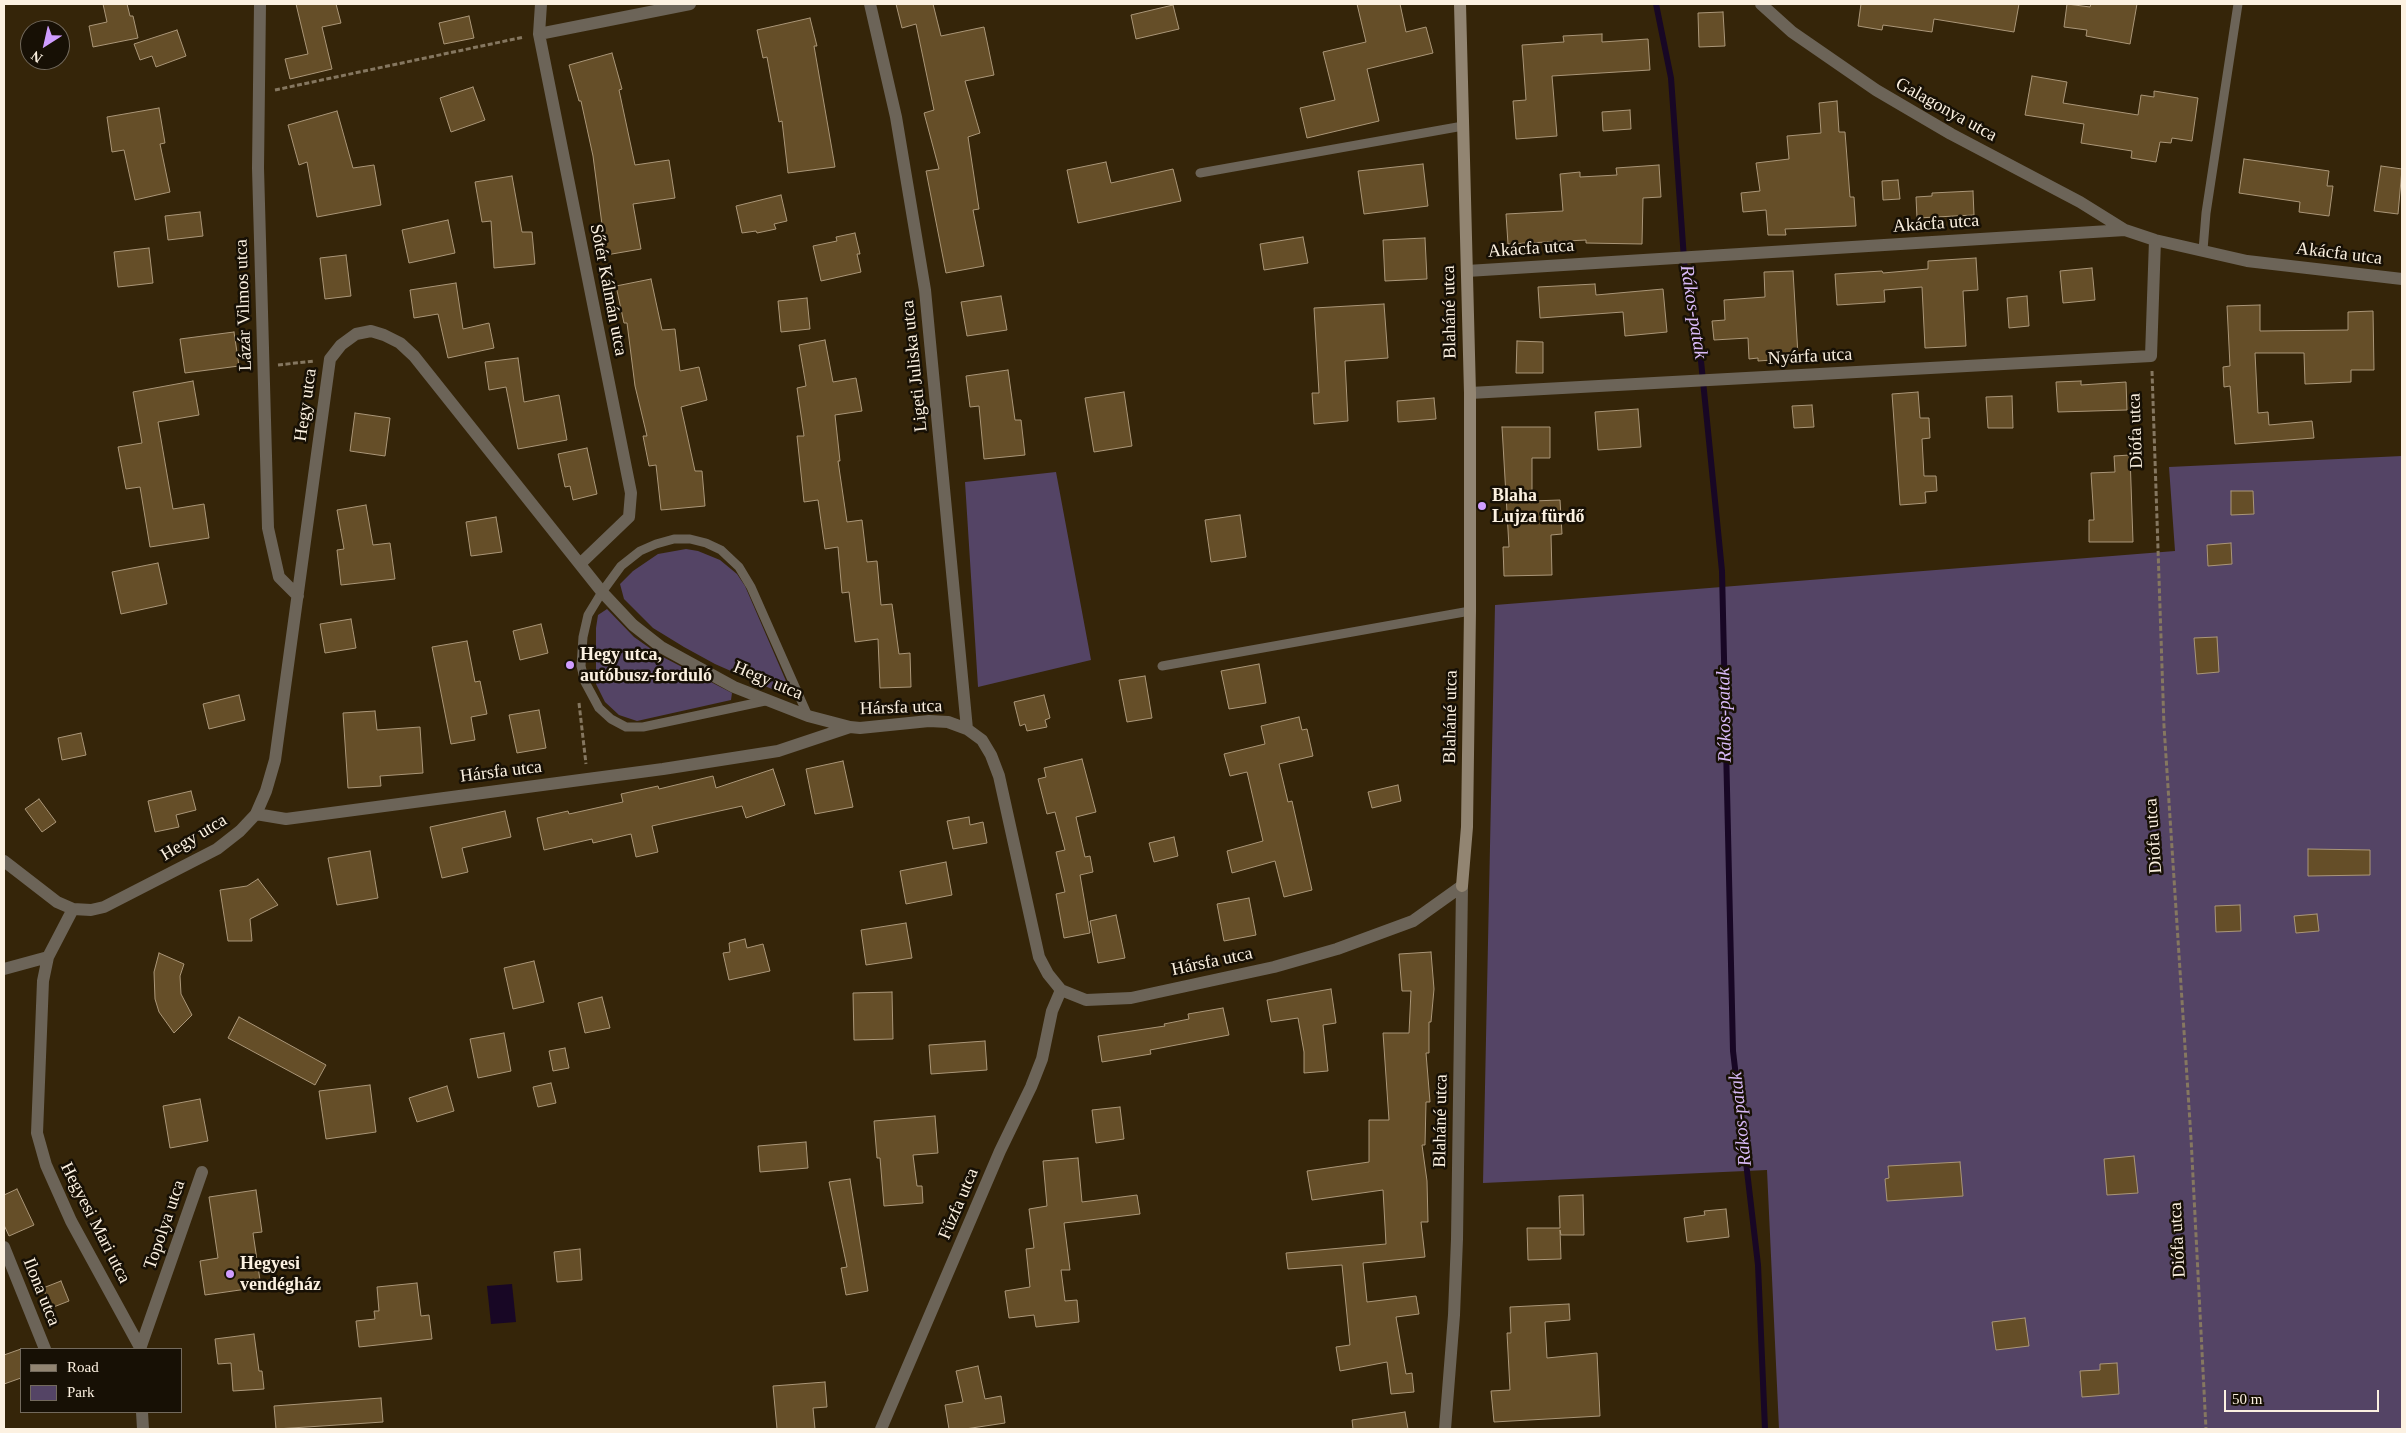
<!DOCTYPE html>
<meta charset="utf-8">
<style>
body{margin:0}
#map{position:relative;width:2406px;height:1433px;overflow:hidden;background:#352509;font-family:Georgia,serif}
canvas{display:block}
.frame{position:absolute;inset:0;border:5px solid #fcf1e1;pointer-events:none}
.legend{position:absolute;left:20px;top:1348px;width:162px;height:65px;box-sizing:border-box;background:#171005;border:1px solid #736a5d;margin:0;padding:6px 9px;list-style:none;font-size:15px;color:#fcf1e1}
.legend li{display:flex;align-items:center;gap:10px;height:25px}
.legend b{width:25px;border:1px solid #736a5d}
.north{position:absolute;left:20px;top:20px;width:50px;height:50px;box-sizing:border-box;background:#171005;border:1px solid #736a5d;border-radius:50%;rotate:215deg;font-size:14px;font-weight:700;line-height:20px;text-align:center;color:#fcf1e1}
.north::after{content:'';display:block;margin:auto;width:18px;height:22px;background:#d09dff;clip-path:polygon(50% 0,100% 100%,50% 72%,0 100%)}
.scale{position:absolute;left:2224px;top:1390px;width:155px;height:22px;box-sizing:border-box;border:2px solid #fcf1e1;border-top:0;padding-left:6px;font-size:15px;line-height:18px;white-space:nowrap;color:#fcf1e1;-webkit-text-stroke:4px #171005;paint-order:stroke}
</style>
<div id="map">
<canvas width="2406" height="1433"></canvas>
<div class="frame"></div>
<ul class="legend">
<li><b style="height:6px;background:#928572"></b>Road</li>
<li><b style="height:14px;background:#544465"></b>Park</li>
</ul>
<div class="north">N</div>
<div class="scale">50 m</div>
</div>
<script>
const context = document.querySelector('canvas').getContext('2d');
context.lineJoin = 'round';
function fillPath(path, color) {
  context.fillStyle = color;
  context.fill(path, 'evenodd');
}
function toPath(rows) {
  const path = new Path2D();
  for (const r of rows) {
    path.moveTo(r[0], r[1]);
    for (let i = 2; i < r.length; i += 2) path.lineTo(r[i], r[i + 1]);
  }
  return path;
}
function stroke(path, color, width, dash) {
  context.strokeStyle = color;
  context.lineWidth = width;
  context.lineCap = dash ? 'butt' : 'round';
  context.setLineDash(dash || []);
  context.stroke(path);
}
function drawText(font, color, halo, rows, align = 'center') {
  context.font = font + ' Georgia,serif';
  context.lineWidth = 5;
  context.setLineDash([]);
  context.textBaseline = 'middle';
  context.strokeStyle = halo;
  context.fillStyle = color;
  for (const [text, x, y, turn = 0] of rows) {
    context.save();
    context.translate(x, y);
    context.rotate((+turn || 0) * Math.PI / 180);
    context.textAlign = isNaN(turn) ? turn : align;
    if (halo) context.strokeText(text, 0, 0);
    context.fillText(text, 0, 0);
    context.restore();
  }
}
fillPath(toPath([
 [2402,456,2402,1429,1779,1429,1767,1170,1483,1183,1495,605,2175,551,2169,467],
 [1056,472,1091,660,978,687,965,482],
 [686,549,698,551,720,560,737,574,745,586,786,681,782,690,774,690,715,664,684,647,653,628,624,599,620,584,633,571,658,554],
 [607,609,634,637,661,656,732,693,731,700,637,721,619,715,605,702,596,684,596,628,598,615]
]), '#544465');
fillPath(toPath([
 [512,1284,516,1322,491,1324,487,1286]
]), '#180725');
stroke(toPath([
 [1656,4,1671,78,1685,273,1700,351,1722,571,1733,1051,1758,1265,1765,1429]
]), '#180725', 6);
const building = toPath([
 [103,4,127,4,130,16,133,16,138,38,93,47,89,26,107,22,103,4],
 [296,4,336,4,341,23,322,27,332,69,290,79,285,59,308,54,296,4],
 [896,4,933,4,941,36,984,27,994,75,965,81,980,133,968,137,979,209,973,210,984,266,946,273,926,171,939,169,924,113,934,110,916,24,902,28,896,4],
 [1357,4,1400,4,1406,32,1426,27,1433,53,1367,69,1379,121,1307,138,1300,108,1335,100,1323,52,1366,42,1357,4],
 [1861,4,2019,4,2014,32,1934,19,1932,32,1883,25,1882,30,1858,26,1861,4],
 [2067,4,2090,7,2091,4,2137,4,2130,44,2086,36,2087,30,2064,27,2067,4],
 [1173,5,1179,29,1136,39,1131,15,1173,5],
 [1723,12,1725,46,1699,47,1698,13,1723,12],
 [469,16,474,38,444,44,439,23,469,16],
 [810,18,817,46,814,46,835,167,788,173,782,121,779,122,767,57,763,58,757,30,810,18],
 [177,30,186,56,156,67,152,56,140,60,134,44,177,30],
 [1602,34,1602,42,1648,39,1650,70,1552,76,1557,136,1516,139,1513,101,1526,100,1522,45,1564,42,1563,36,1602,34],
 [612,53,622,89,619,90,635,165,669,160,675,198,633,204,641,249,606,255,593,156,581,101,579,101,569,65,612,53],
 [2032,76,2067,82,2063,103,2138,115,2141,95,2154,97,2154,91,2198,98,2192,141,2172,138,2171,143,2160,142,2156,162,2131,158,2132,151,2081,143,2084,124,2025,115,2032,76],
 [473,87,485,120,451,132,440,98,473,87],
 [1837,101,1839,132,1845,132,1850,197,1854,197,1856,226,1785,229,1786,235,1768,235,1766,210,1743,212,1741,193,1760,191,1756,163,1789,159,1787,136,1821,133,1819,103,1837,101],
 [159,108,165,143,160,144,170,192,135,200,124,150,112,152,107,117,159,108],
 [1630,110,1631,129,1603,131,1602,112,1630,110],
 [337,111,353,168,374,165,381,205,317,217,307,162,299,165,288,125,337,111],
 [2244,159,2329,171,2327,186,2333,186,2329,216,2299,212,2300,202,2239,193,2244,159],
 [1106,162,1111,183,1173,169,1181,201,1078,223,1067,170,1106,162],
 [1423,164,1428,206,1364,214,1358,171,1423,164],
 [1659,165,1661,197,1643,198,1642,244,1586,243,1586,240,1508,244,1506,214,1563,211,1560,174,1580,172,1580,177,1617,175,1616,168,1659,165],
 [2381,166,2402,169,2398,214,2374,211,2381,166],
 [512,176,522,232,532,232,535,264,494,268,491,221,482,222,475,182,512,176],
 [1898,180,1900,199,1883,200,1882,181,1898,180],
 [1973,191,1974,215,1917,218,1916,197,1932,196,1932,193,1973,191],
 [781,195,787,221,774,224,776,229,757,233,756,231,742,233,736,206,781,195],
 [200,212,203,236,168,240,165,216,200,212],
 [448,220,455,253,409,263,402,230,448,220],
 [855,233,860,254,857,254,861,272,821,281,813,246,837,241,836,237,855,233],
 [1303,237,1308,263,1264,270,1260,244,1303,237],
 [1425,238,1427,279,1385,281,1383,240,1425,238],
 [149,248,153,283,118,287,114,252,149,248],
 [346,255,351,296,325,299,320,258,346,255],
 [1976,258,1978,290,1963,291,1966,346,1925,348,1922,287,1884,290,1885,302,1837,305,1835,274,1882,271,1883,273,1928,269,1928,261,1976,258],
 [2092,268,2095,300,2063,303,2060,271,2092,268],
 [1793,271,1798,355,1787,356,1787,359,1758,361,1758,358,1749,359,1748,338,1714,340,1712,321,1725,320,1724,300,1765,297,1764,272,1793,271],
 [651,279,662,330,675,329,680,371,699,367,707,400,681,407,695,471,702,471,705,506,661,510,656,465,649,466,643,436,647,436,635,386,627,323,624,323,616,286,651,279],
 [456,283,463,329,489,323,494,348,448,358,438,314,414,318,410,290,456,283],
 [1595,284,1596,295,1663,289,1667,332,1625,336,1623,312,1540,318,1538,287,1595,284],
 [1001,296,1007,330,967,336,961,302,1001,296],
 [2027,296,2029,326,2009,328,2007,298,2027,296],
 [807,298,810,329,781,332,778,301,807,298],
 [1384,304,1388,358,1345,361,1348,421,1314,424,1312,393,1319,393,1314,308,1384,304],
 [2260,305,2260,331,2348,330,2348,312,2373,311,2374,370,2351,370,2351,382,2305,384,2304,353,2255,353,2258,413,2268,412,2269,425,2312,421,2314,438,2235,444,2230,386,2224,387,2223,367,2230,366,2227,306,2260,305],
 [234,332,239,366,185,373,180,339,234,332],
 [825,340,833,382,856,378,862,411,835,415,840,461,838,461,847,522,862,520,867,562,877,561,881,605,892,604,899,654,910,653,911,687,880,688,878,639,855,642,849,592,842,593,838,547,825,549,818,500,804,502,797,436,804,436,797,388,806,386,799,345,825,340],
 [1517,341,1543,342,1543,373,1516,373,1517,341],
 [518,358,524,402,559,395,567,440,518,449,506,387,489,390,485,362,518,358],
 [1008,370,1015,420,1021,420,1025,455,984,459,979,406,970,407,966,376,1008,370],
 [193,381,199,415,158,422,173,509,204,504,209,538,150,547,140,487,126,489,118,447,142,443,133,392,193,381],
 [2081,381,2081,385,2126,382,2127,410,2058,412,2056,382,2081,381],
 [1124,392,1132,446,1094,452,1085,398,1124,392],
 [1918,392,1920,418,1929,418,1930,438,1922,439,1924,476,1936,476,1937,491,1925,492,1926,503,1900,505,1892,394,1918,392],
 [2012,396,2013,428,1988,428,1986,397,2012,396],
 [1434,398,1436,419,1398,422,1397,401,1434,398],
 [1812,405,1814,427,1794,428,1792,406,1812,405],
 [1638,409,1641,447,1598,450,1595,412,1638,409],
 [355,413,390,418,385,456,350,451,355,413],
 [1502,427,1550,427,1550,458,1532,458,1532,501,1560,500,1562,534,1551,535,1552,575,1504,576,1503,547,1509,547,1502,427],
 [587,448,597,494,573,500,570,486,565,487,558,454,587,448],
 [2130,455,2133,542,2089,542,2089,520,2094,520,2091,473,2115,472,2114,456,2130,455],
 [2231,491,2253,491,2254,514,2231,515,2231,491],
 [366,505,373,545,390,543,395,579,341,585,337,550,344,549,337,510,366,505],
 [1240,515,1246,557,1211,562,1205,520,1240,515],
 [496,517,502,552,471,556,466,522,496,517],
 [2231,543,2232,564,2208,566,2207,545,2231,543],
 [158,563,167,604,121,614,112,572,158,563],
 [351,619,356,648,325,653,320,624,351,619],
 [541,624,548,653,520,660,513,631,541,624],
 [2217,637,2219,672,2197,674,2194,638,2217,637],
 [467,641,475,682,480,681,487,714,471,717,475,740,451,744,432,647,467,641],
 [1259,664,1266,703,1229,709,1221,671,1259,664],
 [1145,676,1152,718,1127,722,1119,680,1145,676],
 [239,695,245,720,209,729,203,704,239,695],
 [1044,695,1050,718,1045,720,1047,727,1027,731,1025,724,1020,726,1014,702,1044,695],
 [539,710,546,748,517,753,509,715,539,710],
 [375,711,377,730,420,727,423,773,380,776,381,786,348,788,343,713,375,711],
 [1299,717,1302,730,1307,729,1313,756,1279,764,1288,802,1292,801,1312,890,1284,897,1275,861,1232,873,1227,851,1263,841,1247,772,1230,776,1224,754,1265,744,1261,726,1299,717],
 [81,733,86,755,62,760,58,738,81,733],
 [1082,759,1096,812,1076,817,1085,857,1090,856,1093,872,1080,875,1090,933,1064,938,1056,894,1065,892,1056,852,1065,850,1055,812,1047,814,1038,779,1046,777,1044,768,1082,759],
 [843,761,853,807,815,814,806,769,843,761],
 [773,769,785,805,746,818,742,806,652,826,658,852,636,857,631,834,593,843,592,839,544,850,537,818,568,811,569,814,623,802,621,794,658,786,659,789,713,776,716,788,773,769],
 [1398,785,1401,801,1372,808,1368,792,1398,785],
 [191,791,196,810,176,815,179,827,155,832,148,801,191,791],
 [39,799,56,822,42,832,25,809,39,799],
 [505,811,511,837,462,848,468,872,442,878,430,827,505,811],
 [969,817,970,825,983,822,987,843,953,849,947,821,969,817],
 [1174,837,1178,856,1154,862,1149,843,1174,837],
 [2308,849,2370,850,2370,875,2308,876,2308,849],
 [370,851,378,898,337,905,328,858,370,851],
 [946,862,952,895,906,904,900,871,946,862],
 [258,879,278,905,250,919,252,941,228,941,220,890,247,886,258,879],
 [1249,898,1256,935,1224,941,1217,904,1249,898],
 [2240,905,2241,931,2216,932,2215,906,2240,905],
 [2317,914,2319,931,2296,933,2294,916,2317,914],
 [1116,915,1125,958,1098,963,1090,921,1116,915],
 [906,923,912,958,866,965,861,930,906,923],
 [745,939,747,948,763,944,770,971,729,980,723,953,730,952,729,943,745,939],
 [1431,952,1434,989,1431,1022,1429,1022,1429,1053,1426,1053,1430,1102,1426,1102,1425,1145,1422,1145,1427,1181,1428,1222,1421,1222,1425,1257,1363,1263,1367,1302,1416,1296,1419,1314,1396,1317,1406,1374,1412,1373,1414,1392,1391,1394,1387,1362,1340,1371,1336,1347,1350,1345,1342,1265,1288,1269,1286,1253,1386,1244,1383,1190,1312,1200,1307,1171,1369,1162,1369,1120,1389,1120,1383,1033,1409,1033,1411,991,1402,991,1399,954,1431,952],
 [159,953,184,964,180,976,181,994,192,1015,174,1033,159,1012,155,999,154,972,159,953],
 [534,961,544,1002,513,1009,504,968,534,961],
 [1331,989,1336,1023,1323,1025,1328,1071,1304,1073,1304,1052,1298,1018,1271,1022,1267,1000,1331,989],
 [892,992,893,1039,854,1040,853,993,892,992],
 [602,997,610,1028,585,1033,578,1003,602,997],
 [1223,1008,1229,1035,1150,1050,1151,1054,1102,1062,1098,1036,1165,1026,1164,1024,1189,1019,1188,1014,1223,1008],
 [239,1017,326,1065,315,1085,228,1038,239,1017],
 [504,1033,511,1071,478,1078,470,1039,504,1033],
 [985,1041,987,1070,931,1074,929,1045,985,1041],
 [565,1048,569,1068,553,1071,549,1051,565,1048],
 [551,1083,556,1103,538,1107,533,1087,551,1083],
 [370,1085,376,1132,326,1139,319,1091,370,1085],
 [447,1086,454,1111,417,1122,409,1098,447,1086],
 [200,1099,208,1141,170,1148,163,1106,200,1099],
 [1120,1107,1124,1139,1096,1143,1092,1110,1120,1107],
 [935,1116,938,1153,913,1155,917,1186,922,1186,923,1203,884,1206,880,1158,877,1158,874,1121,935,1116],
 [806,1142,808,1168,760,1172,758,1146,806,1142],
 [2134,1156,2138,1193,2107,1195,2104,1159,2134,1156],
 [1078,1158,1082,1202,1137,1195,1140,1214,1064,1223,1070,1270,1061,1270,1065,1301,1077,1300,1079,1322,1036,1327,1034,1315,1009,1318,1005,1291,1030,1287,1026,1249,1034,1248,1029,1209,1047,1206,1043,1161,1078,1158],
 [1960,1162,1963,1196,1887,1201,1885,1179,1889,1178,1888,1166,1960,1162],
 [850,1179,868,1291,846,1295,841,1268,847,1267,829,1182,850,1179],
 [17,1189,34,1225,9,1236,4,1225,4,1195,17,1189],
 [256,1190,262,1232,253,1233,261,1287,205,1295,200,1261,218,1258,209,1197,256,1190],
 [1583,1195,1584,1235,1561,1235,1560,1230,1561,1259,1528,1260,1527,1228,1560,1228,1559,1196,1583,1195],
 [1726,1209,1729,1237,1687,1242,1684,1218,1705,1215,1704,1211,1726,1209],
 [580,1249,582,1280,557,1282,554,1252,580,1249],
 [61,1281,69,1301,51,1308,43,1288,61,1281],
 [417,1283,421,1316,429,1315,432,1339,359,1347,356,1321,375,1319,374,1311,379,1311,377,1287,417,1283],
 [1569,1304,1570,1320,1545,1322,1547,1358,1597,1353,1600,1416,1494,1422,1491,1391,1510,1390,1507,1333,1511,1333,1510,1307,1569,1304],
 [2025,1318,2029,1346,1996,1350,1992,1322,2025,1318],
 [254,1334,259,1371,262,1371,264,1389,233,1391,231,1363,218,1364,215,1339,254,1334],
 [21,1349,21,1378,4,1384,4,1355,21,1349],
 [2117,1363,2119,1394,2082,1397,2080,1371,2100,1370,2100,1364,2117,1363],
 [978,1366,985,1399,1001,1396,1005,1423,965,1429,949,1429,945,1405,963,1402,956,1371,978,1366],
 [825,1382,827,1407,813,1408,815,1429,777,1429,773,1386,825,1382],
 [381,1398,383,1422,276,1429,274,1406,381,1398],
 [1405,1412,1408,1429,1353,1429,1352,1420,1405,1412]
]);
fillPath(building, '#654e28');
stroke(building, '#aa9678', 1);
stroke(toPath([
 [275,90,524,37],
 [278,365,314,361],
 [2152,371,2164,726,2191,1138,2206,1429],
 [579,703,586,764]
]), '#857760', 3, [5, 2.5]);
stroke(toPath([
 [1200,173,1463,126],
 [2203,250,2206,213,2238,4],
 [1162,666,1470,611],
 [765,701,643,727,626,727,611,719,599,708,585,682,581,666,583,637,588,615,602,592,621,566,640,551,656,544,674,539,690,539,706,543,721,550,739,567,751,587,808,716]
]), '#6c6458', 9);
stroke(toPath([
 [260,4,258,168,268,528,279,577,298,596],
 [541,4,539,34,631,493,629,517,580,564],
 [870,4,896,117,925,290,967,729],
 [1761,4,1792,32,1876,90,1951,134,2080,202,2125,230],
 [539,34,690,4],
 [1467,271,2125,230,2155,240,2247,261,2402,279],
 [1470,393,2151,356,2155,240],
 [256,814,286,819,663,769,778,751,850,727,860,728,929,721,948,722,967,729,982,740,991,755,999,776,1039,957,1048,974,1061,990,1086,1000,1131,998,1274,967,1337,949,1413,921,1462,886],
 [4,861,57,902,73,909,91,910,104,907,217,849,240,831,256,814,266,791,275,760,330,359,341,345,356,334,371,331,384,335,400,343,414,356,602,592,633,625,661,647,734,687,808,716,850,727],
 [73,909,48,957,43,981,37,1133,46,1165,71,1221,141,1349],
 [4,969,48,957],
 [4,1247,45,1349],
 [141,1346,202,1172],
 [142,1412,143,1429],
 [881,1429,1000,1151,1031,1087,1042,1059,1052,1011,1061,990],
 [1445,1429,1454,1315,1457,1239,1462,886]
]), '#6c6458', 12);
stroke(toPath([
 [1460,4,1470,393,1470,611,1467,827,1462,886]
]), '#928572', 12);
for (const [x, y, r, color] of [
 [1482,506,5,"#d09dff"],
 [570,665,5,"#d09dff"],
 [230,1274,5,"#d09dff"]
]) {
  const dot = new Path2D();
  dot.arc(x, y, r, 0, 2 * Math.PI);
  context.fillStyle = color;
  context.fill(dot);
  stroke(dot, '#171005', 2);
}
drawText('18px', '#fcf1e1', '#171005', [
 ["Galagonya utca",1946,110,29],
 ["Akácfa utca",1936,224,-4],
 ["Akácfa utca",1531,249,-4],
 ["Akácfa utca",2339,254,7],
 ["Sőtér Kálmán utca",608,290,79],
 ["Lázár Vilmos utca",244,305,-92],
 ["Blaháné utca",1450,312,-91],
 ["Nyárfa utca",1810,357,-3],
 ["Ligeti Juliska utca",915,366,-96],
 ["Hegy utca",306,405,-82],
 ["Diófa utca",2136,431,-92],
 ["Hegy utca",768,681,23],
 ["Hársfa utca",901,708,-2],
 ["Blaháné utca",1451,717,-89],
 ["Hársfa utca",501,772,-7],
 ["Diófa utca",2154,836,-94],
 ["Hegy utca",194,838,-31],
 ["Hársfa utca",1212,962,-12],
 ["Blaháné utca",1441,1121,-89],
 ["Fűzfa utca",959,1204,-67],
 ["Hegyesi Mari utca",95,1223,63],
 ["Topolya utca",165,1225,-71],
 ["Diófa utca",2178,1240,-93],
 ["Ilona utca",41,1292,68]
]);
drawText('bold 18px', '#fcf1e1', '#171005', [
 ["Blaha",1492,496],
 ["Lujza fürdő",1492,517],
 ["Hegy utca,",580,655],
 ["autóbusz-forduló",580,676],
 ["Hegyesi",240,1264],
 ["vendégház",240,1285]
], 'left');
drawText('italic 19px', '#dabbf9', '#171005', [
 ["Rákos-patak",1693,312,81],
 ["Rákos-patak",1725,715,-91],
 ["Rákos-patak",1741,1119,-96]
]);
</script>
